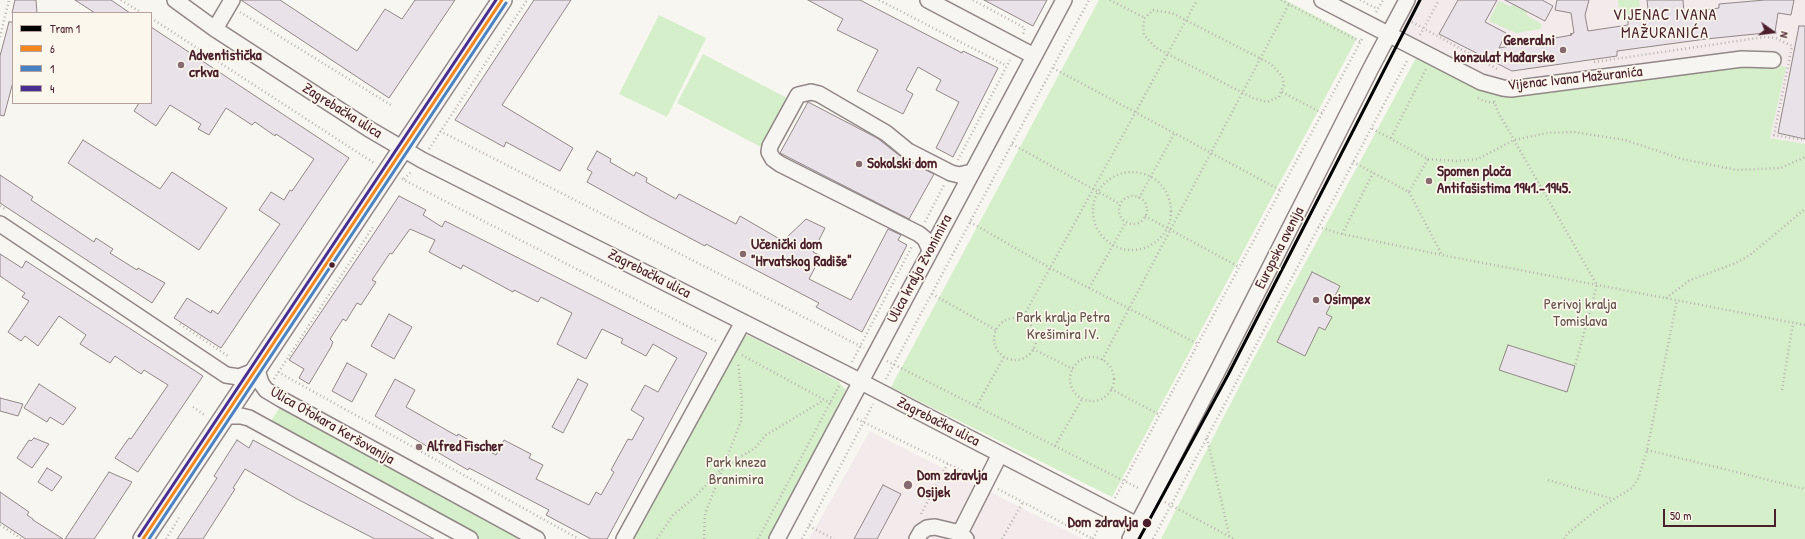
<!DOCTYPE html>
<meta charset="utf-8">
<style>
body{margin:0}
#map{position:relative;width:1805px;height:539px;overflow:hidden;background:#f8f6f0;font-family:"Patrick Hand",sans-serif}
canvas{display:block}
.legend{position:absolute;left:12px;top:12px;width:140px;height:92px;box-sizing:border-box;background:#fbf7ec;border:1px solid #b4a19f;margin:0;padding:5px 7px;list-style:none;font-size:12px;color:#4a1f2b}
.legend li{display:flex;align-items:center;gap:8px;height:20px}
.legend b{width:20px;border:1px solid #b4a19f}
.north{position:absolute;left:1753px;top:12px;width:40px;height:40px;-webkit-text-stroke:3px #fbf7ec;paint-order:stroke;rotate:104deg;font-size:11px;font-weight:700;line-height:16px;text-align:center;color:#4a1f2b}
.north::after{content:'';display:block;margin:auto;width:14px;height:18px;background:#4a1f2b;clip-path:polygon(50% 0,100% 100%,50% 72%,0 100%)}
.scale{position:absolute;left:1663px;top:509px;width:113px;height:18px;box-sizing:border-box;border:2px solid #4a1f2b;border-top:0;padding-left:5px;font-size:12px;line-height:14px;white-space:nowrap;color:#4a1f2b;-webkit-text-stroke:3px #fbf7ec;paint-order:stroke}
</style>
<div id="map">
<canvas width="1805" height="539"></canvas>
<ul class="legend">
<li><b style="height:5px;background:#000"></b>Tram 1</li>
<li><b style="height:5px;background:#f5871f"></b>6</li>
<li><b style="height:5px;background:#4982c3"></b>1</li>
<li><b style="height:5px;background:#492e92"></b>4</li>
</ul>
<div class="north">N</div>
<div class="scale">50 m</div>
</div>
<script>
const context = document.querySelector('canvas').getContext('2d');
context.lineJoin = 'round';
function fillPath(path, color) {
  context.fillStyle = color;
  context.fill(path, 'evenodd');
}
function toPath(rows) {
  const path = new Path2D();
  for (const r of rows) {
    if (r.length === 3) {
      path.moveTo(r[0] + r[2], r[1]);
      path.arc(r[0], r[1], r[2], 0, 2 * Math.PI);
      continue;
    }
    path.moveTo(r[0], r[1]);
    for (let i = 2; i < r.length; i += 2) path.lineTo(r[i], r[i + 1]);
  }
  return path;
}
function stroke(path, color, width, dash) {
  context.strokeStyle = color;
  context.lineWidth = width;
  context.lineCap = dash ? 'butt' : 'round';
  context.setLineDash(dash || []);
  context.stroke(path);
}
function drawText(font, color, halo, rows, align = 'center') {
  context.font = font + ' "Patrick Hand",sans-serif';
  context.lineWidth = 3.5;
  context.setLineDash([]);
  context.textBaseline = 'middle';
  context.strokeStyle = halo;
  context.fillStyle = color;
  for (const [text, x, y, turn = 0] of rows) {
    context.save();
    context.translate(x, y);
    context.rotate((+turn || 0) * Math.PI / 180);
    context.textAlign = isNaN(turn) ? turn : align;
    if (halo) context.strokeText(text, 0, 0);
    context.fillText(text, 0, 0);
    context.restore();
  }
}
fillPath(toPath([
 [1401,0,1805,0,1805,144,1770,138,1785,67,1507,97,1489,90,1382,37],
 [870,431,1083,539,809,539]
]), '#f2eaeb');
fillPath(toPath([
 [1099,0,1285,0,1357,38,1112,497,891,387],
 [1515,0,1534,0,1526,15,1542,24,1540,29,1516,33,1489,21,1499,1,1511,7],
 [1618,0,1639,0,1641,17,1620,19],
 [659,15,706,38,667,117,619,94],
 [703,54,787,98,761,147,677,103],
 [1417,56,1507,97,1752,61,1786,67,1770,138,1805,144,1805,539,1161,539,1255,356],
 [748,335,838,381,846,390,769,539,633,539,739,339,743,336],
 [280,407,523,539,477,539,269,424]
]), '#d5efca');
const building = toPath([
 [15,0,36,0,37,13,12,13,15,0],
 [75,0,111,0,130,13,95,13,75,0],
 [241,0,280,0,357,51,385,9,402,19,415,0,455,0,389,98,241,0],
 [534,0,571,0,502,105,573,148,560,171,506,142,504,147,455,120,534,0],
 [808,0,860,0,962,53,963,51,998,68,953,157,936,148,959,102,936,90,941,80,918,67,906,90,913,94,903,114,857,91,878,50,837,30,843,19,808,0],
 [984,0,1047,0,1033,26,984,0],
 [1458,0,1497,0,1485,22,1506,33,1499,48,1572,35,1570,34,1574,33,1571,13,1555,10,1557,0,1589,0,1585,15,1588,31,1628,25,1628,21,1649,18,1647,0,1683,0,1684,13,1719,8,1719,4,1765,0,1794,0,1791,15,1778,13,1775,32,1706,39,1617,51,1617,56,1512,71,1439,34,1458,0],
 [1505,0,1542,0,1553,6,1545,21,1505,0],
 [9,22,13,22,13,82,4,116,0,115,0,56,9,22],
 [1799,26,1805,26,1805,139,1778,133,1799,26],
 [151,27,349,158,221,348,174,318,187,298,211,313,212,310,218,314,280,224,259,210,271,192,284,200,290,190,292,191,314,159,276,134,275,136,255,122,252,125,226,108,209,135,198,129,201,124,170,105,156,126,134,111,139,103,151,103,151,27],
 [808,102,877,138,904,159,934,174,909,219,780,153,808,102],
 [83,140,160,189,172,172,227,208,199,250,68,163,83,140],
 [597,151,611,159,610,162,634,176,636,172,647,178,646,182,676,199,679,194,736,224,740,216,783,241,806,219,825,228,813,252,821,256,809,279,851,300,888,229,901,235,898,240,907,245,862,332,816,307,819,303,706,244,705,246,650,217,587,182,592,172,587,169,597,151],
 [0,175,33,197,31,200,94,242,96,238,113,249,110,253,137,270,138,268,165,283,152,303,0,203,0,175],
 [399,196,426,210,423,215,442,227,445,221,707,353,607,539,591,539,546,515,549,510,469,468,468,470,375,416,395,379,415,390,406,407,457,436,458,434,496,455,504,440,531,454,529,458,543,465,536,479,589,505,596,492,601,495,614,472,611,470,628,439,632,440,644,418,631,410,645,385,658,392,677,358,653,344,646,356,621,343,623,339,602,329,586,359,557,344,572,313,541,297,538,302,514,290,513,292,463,265,461,269,429,252,435,240,410,229,392,254,390,253,372,280,376,282,361,305,357,303,346,321,343,319,330,339,333,342,331,347,309,384,299,378,304,369,289,360,399,196],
 [0,254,22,268,26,261,203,376,138,472,115,458,129,438,131,439,168,385,144,370,141,374,115,356,110,363,80,344,86,335,59,316,38,346,25,336,21,341,8,332,29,301,22,297,25,293,0,276,0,254],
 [1312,272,1340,286,1326,314,1332,317,1325,330,1319,327,1305,356,1277,342,1312,272],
 [389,314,412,327,394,359,371,346,389,314],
 [1508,345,1575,366,1567,392,1499,370,1508,345],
 [347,363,367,374,352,402,332,391,347,363],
 [578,379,588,384,563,433,552,427,578,379],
 [39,384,76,408,63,425,50,417,47,422,24,408,39,384],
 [0,398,23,404,18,416,0,411,0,398],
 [34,438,49,444,32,468,17,458,29,440,31,441,34,438],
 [237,440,249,448,253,440,434,539,375,539,297,499,245,469,233,488,235,489,203,539,177,539,217,478,214,476,237,440],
 [47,468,62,477,52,491,38,482,47,468],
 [109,472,132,482,99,532,94,539,65,539,109,472],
 [883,485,901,494,877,539,854,539,883,485],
 [0,492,29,512,27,515,33,519,33,520,63,539,26,539,0,522,0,492]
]);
fillPath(building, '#e9e2e9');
stroke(building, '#918787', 1);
const minor = toPath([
 [175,0,215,29,369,129,422,160,846,374,1137,525],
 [928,0,1034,56],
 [1322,0,1481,82,1503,88,1511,89,1742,59,1773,60],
 [215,29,232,0],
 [0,224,226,375,239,377,257,370,261,383,266,390,281,399,537,539],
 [930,250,925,239,919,234,780,164,773,159,769,152,770,146,798,95,811,92,819,94,886,133,908,151,951,173,959,175,972,172],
 [225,416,241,416,249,418,470,539],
 [960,533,1000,454],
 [624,539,743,322],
 [777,539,1064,0],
 [917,539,921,532,927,528,935,527,960,533,966,539],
 [1130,539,1218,370,1371,68,1407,0]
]);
const major = toPath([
 [143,539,502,0]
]);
stroke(minor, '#918787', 18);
stroke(major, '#918787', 22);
stroke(toPath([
 [121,0,142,13],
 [879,0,1007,66],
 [973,0,1025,28,1023,34],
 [1110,0,1145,18],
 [1281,0,1361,42],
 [1360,0,1378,9],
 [1153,10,1172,13,1271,64,1282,76,1284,84,1279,97,1267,102,1253,98,1156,48,1144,35,1143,27,1145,18,1153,10],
 [240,12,391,105],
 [1376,12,1383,0],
 [151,18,374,163],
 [1412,22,1499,70],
 [1420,35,1439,0],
 [0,37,9,0],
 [1594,62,1765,37,1776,38,1792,46,1774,135,1805,140],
 [1053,68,1280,190],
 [1282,92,1322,113],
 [1478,98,1484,101,1494,103],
 [1494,101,1498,112,1597,285,1575,366],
 [440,131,864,348],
 [1391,138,1426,69],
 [1012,144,1120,204],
 [429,149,527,0],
 [1428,159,1456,161,1478,159,1514,140,1547,133,1574,132,1625,140,1682,159,1737,170,1781,168,1805,157],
 [958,160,1010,60],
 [1353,162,1409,192,1428,159,1371,128],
 [1132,211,39],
 [402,179,716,341],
 [404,179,412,171],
 [1409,192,1442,255],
 [1133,210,14],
 [1139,198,1174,134],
 [0,206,5,209],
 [1145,216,1239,267],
 [925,222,944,185],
 [970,222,1050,268,1198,344],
 [1318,227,1342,234,1442,255,1805,325],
 [1342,234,1373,173],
 [1089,288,1126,222],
 [932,294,996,330],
 [1666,298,1690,280,1736,263,1750,255,1805,209],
 [1015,339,21],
 [1022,319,1197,0],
 [180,324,228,356],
 [1033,349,1073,369],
 [742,355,832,404],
 [1092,379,22],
 [1102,360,1289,4],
 [887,361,1140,489],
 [852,362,912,246],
 [278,372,579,539],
 [274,379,373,227],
 [886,379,1089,0],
 [1111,389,1160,415],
 [1782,390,1793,323],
 [193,407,206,416],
 [976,407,1004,357],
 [857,419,973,476],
 [1207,438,1230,539],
 [1055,446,1082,399],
 [1647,450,1805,489],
 [1548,480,1613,499],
 [998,489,1093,539],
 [1115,498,1363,37],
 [1165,502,1234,539],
 [921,514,948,463],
 [0,525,22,539],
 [809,526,834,539],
 [166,539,179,518],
 [657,539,673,515,695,497,722,468,755,448,766,435,824,400],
 [704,539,705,514,741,421,742,401,738,362],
 [758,539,839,386],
 [802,539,873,404],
 [1002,539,1023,502],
 [1093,539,1102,522],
 [1153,539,1408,59],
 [1564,539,1568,533,1598,509,1632,488,1638,479,1647,450,1677,300]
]), '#b8b3b1', 2.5, [1, 3]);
stroke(minor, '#f6f5f1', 15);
stroke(major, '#f6f5f1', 19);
stroke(toPath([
 [143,539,502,0]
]), '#f5871f', 3);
stroke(toPath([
 [149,539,506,3]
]), '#4982c3', 3);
stroke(toPath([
 [139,536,496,0]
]), '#492e92', 3);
stroke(toPath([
 [1139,539,1228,375,1420,0]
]), '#000', 3);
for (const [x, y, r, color] of [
 [1563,50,4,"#876a70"],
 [181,65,4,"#876a70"],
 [859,164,4,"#876a70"],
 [1429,181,4,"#876a70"],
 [743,254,4,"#876a70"],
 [332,265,3.5,"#4a1f2b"],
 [1316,300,4,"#876a70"],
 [419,447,4,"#876a70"],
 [908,485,5,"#876a70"],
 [1147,523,5,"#4a1f2b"]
]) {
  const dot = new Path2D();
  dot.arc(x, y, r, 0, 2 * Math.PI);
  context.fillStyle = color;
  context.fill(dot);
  stroke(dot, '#fbf7ec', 1.5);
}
drawText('bold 15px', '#4a1f2b', '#fbf7ec', [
 ["Generalni",1555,41,"right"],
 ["konzulat Mađarske",1555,58,"right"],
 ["Adventistička",189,56],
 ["crkva",189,73],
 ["Sokolski dom",867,164],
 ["Spomen ploča",1437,172],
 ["Antifašistima 1941.-1945.",1437,189],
 ["Učenički dom",751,245],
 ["\"Hrvatskog Radiše\"",751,262],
 ["Osimpex",1324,300],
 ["Alfred Fischer",427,447],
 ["Dom zdravlja",917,476],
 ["Osijek",917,493]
], 'left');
drawText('15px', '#4a1f2b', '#fbf7ec', [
 ["Vijenac Ivana Mažuranića",1575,79,-6],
 ["Zagrebačka ulica",342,111,32],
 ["Europska avenija",1280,248,-63],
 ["Ulica kralja Zvonimira",920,269,-62],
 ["Zagrebačka ulica",649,274,27],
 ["Zagrebačka ulica",938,422,27],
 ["Ulica Otokara Keršovanija",332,426,30]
]);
drawText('15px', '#66524b', '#fbf7ec', [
 ["Perivoj kralja",1580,305],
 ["Tomislava",1580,322],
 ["Park kralja Petra",1063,318],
 ["Krešimira IV.",1063,335],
 ["Park kneza",736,463],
 ["Branimira",736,480]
]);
drawText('bold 15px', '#4a1f2b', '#fbf7ec', [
 ["Dom zdravlja",1138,523]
], 'right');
context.letterSpacing = '1px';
drawText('16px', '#4a1f2b', '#fbf7ec', [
 ["VIJENAC IVANA",1665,16],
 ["MAŽURANIĆA",1665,34]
]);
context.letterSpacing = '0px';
</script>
